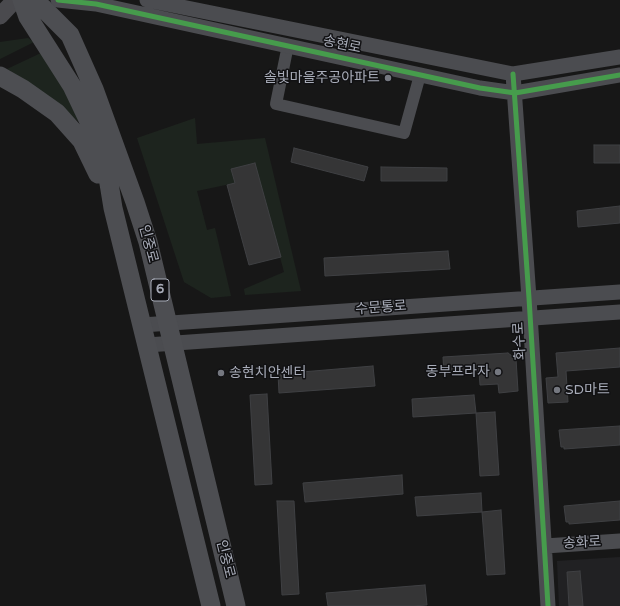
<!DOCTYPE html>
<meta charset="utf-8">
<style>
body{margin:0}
canvas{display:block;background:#171717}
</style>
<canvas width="620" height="606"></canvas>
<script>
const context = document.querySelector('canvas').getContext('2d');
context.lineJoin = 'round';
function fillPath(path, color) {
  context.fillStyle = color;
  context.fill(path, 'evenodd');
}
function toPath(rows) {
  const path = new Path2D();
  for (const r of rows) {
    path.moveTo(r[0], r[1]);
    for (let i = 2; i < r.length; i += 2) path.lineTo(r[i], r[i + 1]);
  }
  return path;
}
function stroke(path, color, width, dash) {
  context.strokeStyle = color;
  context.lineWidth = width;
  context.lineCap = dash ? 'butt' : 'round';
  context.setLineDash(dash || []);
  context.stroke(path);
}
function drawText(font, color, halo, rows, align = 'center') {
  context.font = font + ' "Varela Round","Noto Sans KR",sans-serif';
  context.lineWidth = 3;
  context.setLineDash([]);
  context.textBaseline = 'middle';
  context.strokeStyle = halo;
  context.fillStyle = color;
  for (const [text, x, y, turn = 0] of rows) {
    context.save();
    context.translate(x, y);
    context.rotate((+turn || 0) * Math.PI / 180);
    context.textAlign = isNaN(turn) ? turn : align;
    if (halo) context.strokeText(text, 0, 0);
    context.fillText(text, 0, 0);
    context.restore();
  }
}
fillPath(toPath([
 [620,557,620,606,559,606,557,561]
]), '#212123');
fillPath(toPath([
 [28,38,34,42,0,59,0,42],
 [43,52,53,67,79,122,31,84,7,69],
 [195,118,197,144,265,138,301,291,245,295,244,289,284,272,255,163,232,169,235,183,197,191,207,230,215,228,231,296,211,298,184,282,137,138]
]), '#1d241e');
const building = toPath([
 [594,145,620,145,620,163,594,163,594,145],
 [294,148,368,167,364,181,291,162,294,148],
 [255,163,281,257,249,265,227,185,235,183,231,169,255,163],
 [381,167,447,168,447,181,381,181,381,167],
 [620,206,620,223,578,227,577,211,620,206],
 [448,251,450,269,325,276,324,258,448,251],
 [620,348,620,367,566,371,568,402,548,403,546,378,558,377,556,353,620,348],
 [508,353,516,359,518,391,499,393,498,384,480,385,479,371,444,374,443,357,508,353],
 [373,366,375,386,279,393,278,374,373,366],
 [267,394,272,484,255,485,250,395,267,394],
 [474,395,476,413,413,417,412,399,474,395],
 [495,412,499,475,480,476,476,413,495,412],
 [620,426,620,445,564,449,564,447,561,447,559,430,620,426],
 [402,475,403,494,305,502,303,483,402,475],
 [481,493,482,512,417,516,415,497,481,493],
 [277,501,294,501,299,594,282,595,277,501],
 [620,501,620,520,569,524,569,522,566,522,564,506,620,501],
 [501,510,505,574,487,575,482,512,501,510],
 [580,571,583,606,569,606,567,572,580,571],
 [425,585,427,605,411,606,328,606,326,593,425,585]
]);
fillPath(building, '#353536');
stroke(building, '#3f4043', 1);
stroke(toPath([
 [288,45,276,104,404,133,420,75]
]), '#4b4c50', 12);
stroke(toPath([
 [58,0,96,4,480,88,515,93,620,75],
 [147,0,513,74,620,57],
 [513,74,529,298,548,606],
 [142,325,620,292],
 [147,345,620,312],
 [545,546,620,541]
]), '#4b4c50', 15);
stroke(toPath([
 [0,16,15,0]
]), '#4a4a4e', 17);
stroke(toPath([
 [22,0,28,17,72,86,93,130,106,165,113,208,211,606],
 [30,0,43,8,70,35,94,89,135,202,148,242,236,606],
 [0,76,23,89,57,113,82,141,98,174]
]), '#4d4e52', 19);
stroke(toPath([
 [58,0,96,4,480,88,515,93,620,75],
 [513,74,529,298,548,606]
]), '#469c4c', 5);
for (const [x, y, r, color] of [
 [388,78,4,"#757880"],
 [498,372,4,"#757880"],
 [221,373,4,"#757880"],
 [557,390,4,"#757880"]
]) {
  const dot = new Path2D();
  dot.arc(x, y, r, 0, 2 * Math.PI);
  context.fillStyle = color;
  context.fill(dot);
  stroke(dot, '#111113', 1.5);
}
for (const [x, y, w] of [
 [160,290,18]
]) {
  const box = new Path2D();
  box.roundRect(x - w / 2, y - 11, w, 22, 3);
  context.fillStyle = '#111113';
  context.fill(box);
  stroke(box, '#a8acb8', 1);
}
drawText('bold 13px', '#a8acb8', null, [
 ["6",160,290]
]);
drawText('14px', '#a8acb8', '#111113', [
 ["송현로",342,45,12],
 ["인중로",148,244,75],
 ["수문통로",381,308,-4],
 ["화수로",520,341,-93],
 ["송화로",582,543,-3],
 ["인중로",225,559,76]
]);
drawText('14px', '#a8acb8', '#111113', [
 ["솔빛마을주공아파트",380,78],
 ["동부프라자",490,372],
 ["송현치안센터",229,373,"left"],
 ["SD마트",565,390,"left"]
], 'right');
</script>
